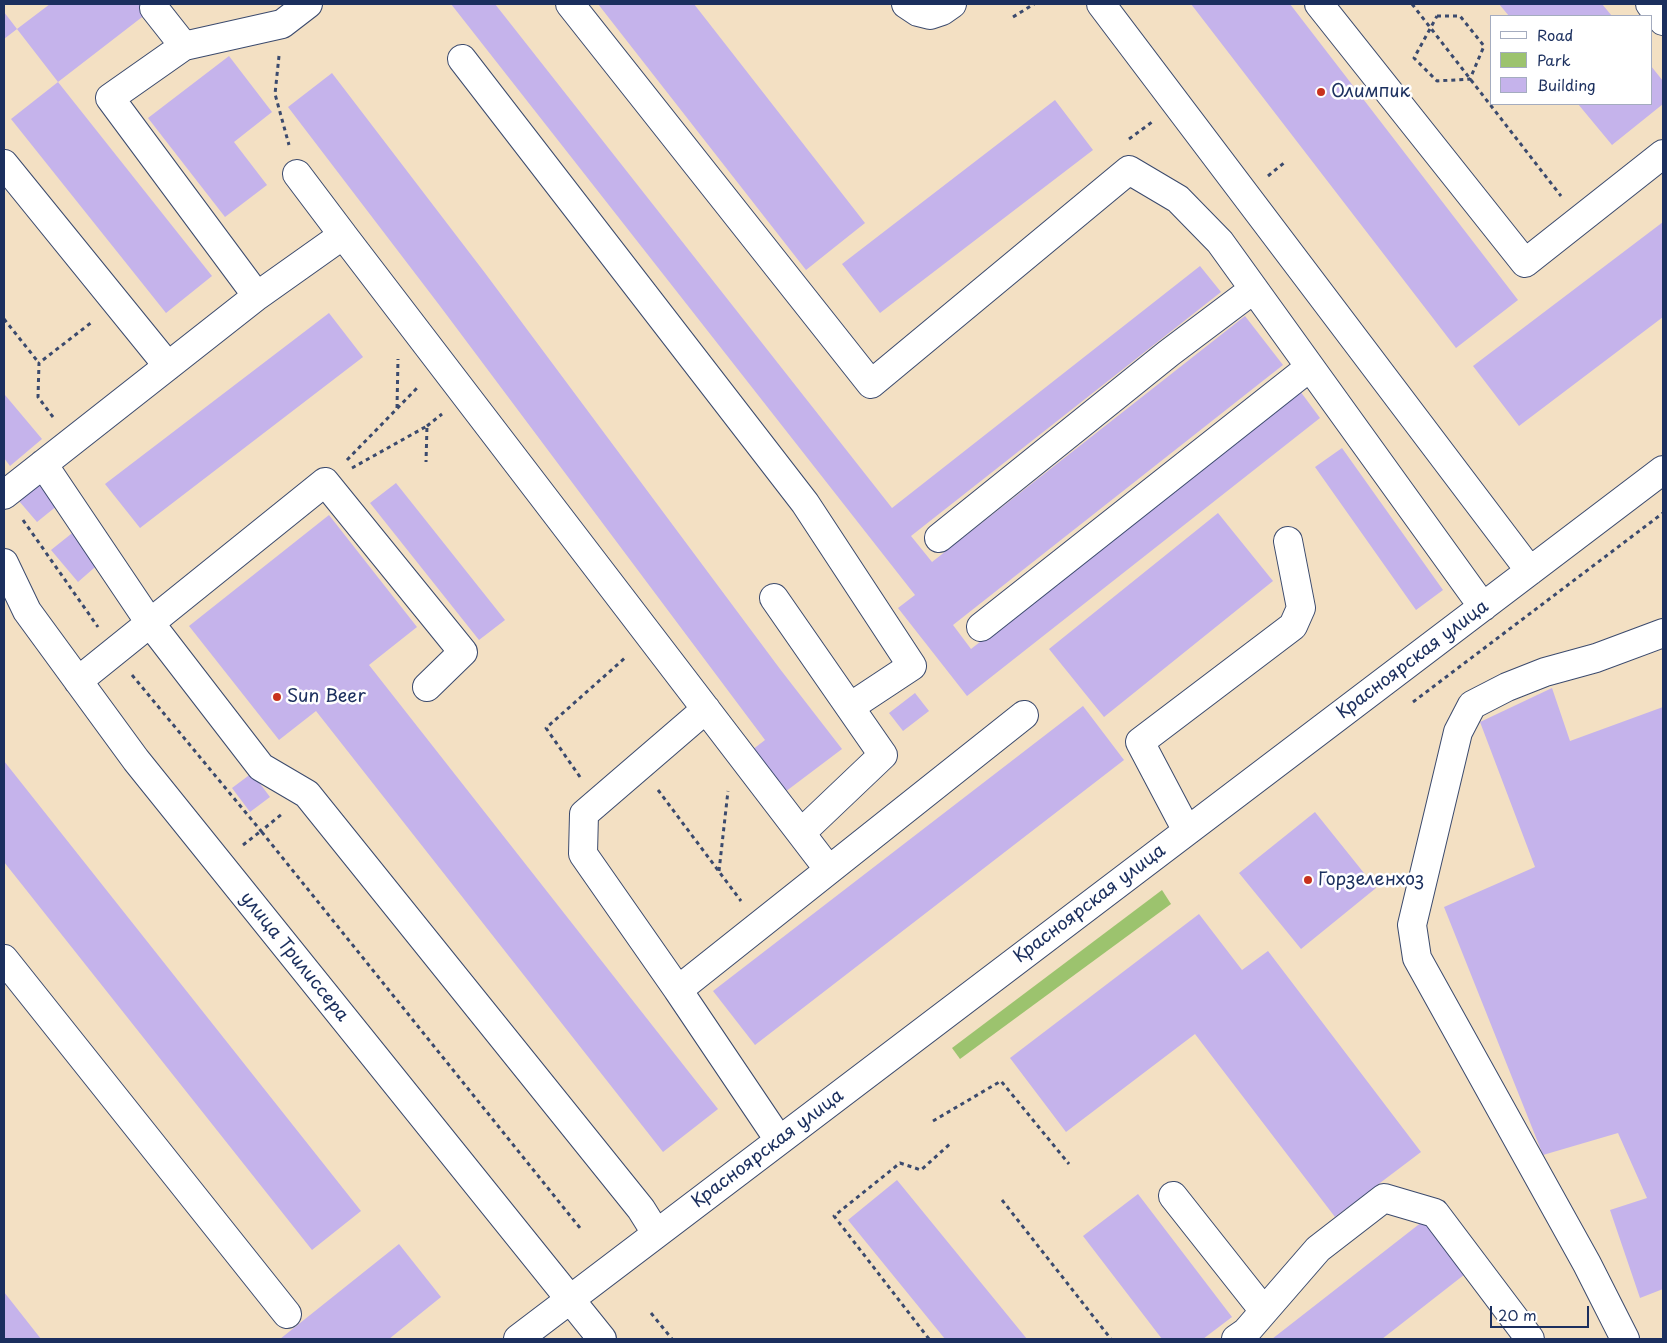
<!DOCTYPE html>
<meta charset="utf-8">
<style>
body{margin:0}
#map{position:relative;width:1667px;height:1343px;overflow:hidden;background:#f3e0c3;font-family:"Playpen Sans",sans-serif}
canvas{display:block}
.frame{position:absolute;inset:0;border:5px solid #1b2f5e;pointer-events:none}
.legend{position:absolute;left:1490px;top:15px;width:162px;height:90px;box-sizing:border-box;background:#fff;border:1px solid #a4acbf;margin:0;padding:6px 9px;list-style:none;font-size:15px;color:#1b2f5e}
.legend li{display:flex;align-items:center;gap:10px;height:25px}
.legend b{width:25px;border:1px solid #a4acbf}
.scale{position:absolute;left:1490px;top:1306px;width:99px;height:22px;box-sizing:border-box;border:2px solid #1b2f5e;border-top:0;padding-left:6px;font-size:15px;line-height:18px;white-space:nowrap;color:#1b2f5e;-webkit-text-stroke:4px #fff;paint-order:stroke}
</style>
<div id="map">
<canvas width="1667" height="1343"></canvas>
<div class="frame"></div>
<ul class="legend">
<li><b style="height:6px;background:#fff"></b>Road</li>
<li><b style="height:14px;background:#9cc36e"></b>Park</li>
<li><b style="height:14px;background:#c5b3eb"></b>Building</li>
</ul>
<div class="scale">20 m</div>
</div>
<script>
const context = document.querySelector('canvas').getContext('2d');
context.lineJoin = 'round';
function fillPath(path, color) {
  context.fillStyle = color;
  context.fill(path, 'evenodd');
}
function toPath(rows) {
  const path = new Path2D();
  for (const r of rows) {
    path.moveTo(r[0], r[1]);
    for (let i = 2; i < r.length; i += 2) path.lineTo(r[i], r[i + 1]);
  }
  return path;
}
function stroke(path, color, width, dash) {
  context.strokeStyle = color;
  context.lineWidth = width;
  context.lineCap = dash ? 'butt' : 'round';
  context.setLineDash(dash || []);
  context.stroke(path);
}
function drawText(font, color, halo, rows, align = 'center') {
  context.font = font + ' "Playpen Sans",sans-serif';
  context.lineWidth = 5;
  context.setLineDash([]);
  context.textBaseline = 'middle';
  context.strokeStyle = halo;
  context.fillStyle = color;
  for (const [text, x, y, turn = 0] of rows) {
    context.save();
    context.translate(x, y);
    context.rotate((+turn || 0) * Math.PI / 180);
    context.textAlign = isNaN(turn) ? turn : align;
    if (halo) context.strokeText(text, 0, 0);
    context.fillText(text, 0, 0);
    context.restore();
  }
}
fillPath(toPath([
 [1162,890,1171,904,960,1059,952,1048]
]), '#9cc36e');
fillPath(toPath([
 [50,4,159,4,58,82,212,276,166,313,11,119,58,82,17,29],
 [451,4,495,4,892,508,1200,266,1221,292,911,536,932,562,1245,316,1283,365,953,625,971,649,1300,391,1320,418,967,696,898,608,915,595],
 [598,4,694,4,865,223,806,270],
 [1191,4,1290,4,1518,300,1456,348],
 [1499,4,1602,4,1612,16,1509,16],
 [4,12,17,29,4,39],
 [229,56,272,112,234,142,267,185,225,217,148,118],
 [1651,66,1663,81,1663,104,1612,145,1578,104,1651,104],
 [332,73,485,273,780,669,842,749,785,792,752,750,765,740,440,306,288,107],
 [1055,100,1093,150,880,313,842,264],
 [1663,222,1663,317,1519,426,1473,366],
 [329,313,363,357,140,528,105,484],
 [5,395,42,439,10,466,4,458,4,396],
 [1342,448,1443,590,1416,610,1315,467],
 [41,483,58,505,37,522,19,501],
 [396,483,505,620,479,640,370,503],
 [1218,513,1273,581,1104,717,1049,649],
 [329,515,417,627,369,665,718,1109,663,1152,316,711,279,740,189,626],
 [76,530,102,561,78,582,51,550],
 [1552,688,1570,741,1663,707,1663,1289,1640,1298,1610,1210,1647,1198,1618,1133,1543,1155,1444,907,1535,867,1480,722],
 [915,693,929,711,903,731,889,713],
 [1083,706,1124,760,755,1045,713,991],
 [4,761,361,1211,312,1250,4,862],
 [252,773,270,797,250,812,232,788],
 [1315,812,1376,888,1301,949,1239,873],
 [1199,914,1242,970,1268,951,1421,1152,1335,1217,1195,1034,1066,1132,1010,1058],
 [897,1180,1027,1339,945,1339,848,1220],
 [1138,1194,1232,1317,1203,1339,1162,1339,1083,1236],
 [1427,1218,1469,1271,1382,1339,1272,1339],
 [399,1244,441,1297,389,1339,280,1339],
 [4,1292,41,1339,4,1339]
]), '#c5b3eb');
const minor = toPath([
 [570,4,871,384,1129,170,1178,199,1220,242,1483,607],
 [906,4,918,12,930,15,942,11,952,4],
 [1101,4,1530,571],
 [1319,4,1525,263,1663,154],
 [1650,4,1663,21],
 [154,8,184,46],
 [462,59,805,503,912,666,850,707],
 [4,164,168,366],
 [297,174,343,235],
 [257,296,343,235,829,870],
 [43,464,150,623,261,767,307,794,641,1209,656,1233],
 [4,495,257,296,110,98,184,46,282,24,308,4],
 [939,538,1169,353,1254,289],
 [4,563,27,611,136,760,602,1339],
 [774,598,883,755,801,833],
 [981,627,1310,367],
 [78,681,325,482,463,652,427,687],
 [1187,831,1140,742,1293,626,1301,608,1288,541],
 [4,959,287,1314],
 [678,990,583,854,584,814,706,709],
 [779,1140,678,990,1024,715],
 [1173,1196,1264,1311],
 [518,1339,1663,470],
 [1236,1339,1246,1332,1318,1249,1384,1198,1435,1213,1530,1339],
 [1625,1339,1587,1264,1417,958,1412,925,1458,732,1472,705,1507,687,1545,672,1596,658,1663,633]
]);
stroke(minor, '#3b4a6d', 30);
stroke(toPath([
 [1412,4,1561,196],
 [1437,16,1460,16,1484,46,1470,79,1437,81,1414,58,1437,16],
 [1013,17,1034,4],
 [279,56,275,94,289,145],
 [1129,139,1152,122],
 [1268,176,1285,162],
 [4,319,39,363],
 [397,408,398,359],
 [53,417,38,397,39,363,92,322],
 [427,426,442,414],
 [347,460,419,386],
 [352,468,427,426,426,462],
 [23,520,98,627],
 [132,675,261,831,282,814],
 [1413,702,1663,513],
 [580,777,546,728,626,657],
 [658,790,741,901],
 [243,845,261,831,580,1228],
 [719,871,728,791],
 [933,1121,1001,1081,1069,1164],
 [1002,1200,1111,1339],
 [651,1313,672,1339],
 [929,1339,834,1216,900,1163,921,1170,951,1143]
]), '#3b4a6d', 3, [4, 4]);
stroke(minor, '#fff', 28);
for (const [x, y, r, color] of [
 [1321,92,5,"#c8321e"],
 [277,697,5,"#c8321e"],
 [1308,880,5,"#c8321e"]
]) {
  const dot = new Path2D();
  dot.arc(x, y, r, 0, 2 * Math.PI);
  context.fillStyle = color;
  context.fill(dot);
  stroke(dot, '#fff', 2);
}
drawText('18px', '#1b2f5e', '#fff', [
 ["Олимпик",1331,92],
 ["Sun Beer",287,697],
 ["Горзеленхоз",1318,880]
], 'left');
drawText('18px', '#1b2f5e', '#fff', [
 ["Красноярская улица",1413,660,-37],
 ["Красноярская улица",1090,904,-37],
 ["улица Трилиссера",294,957,51],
 ["Красноярская улица",768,1149,-37]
]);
</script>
